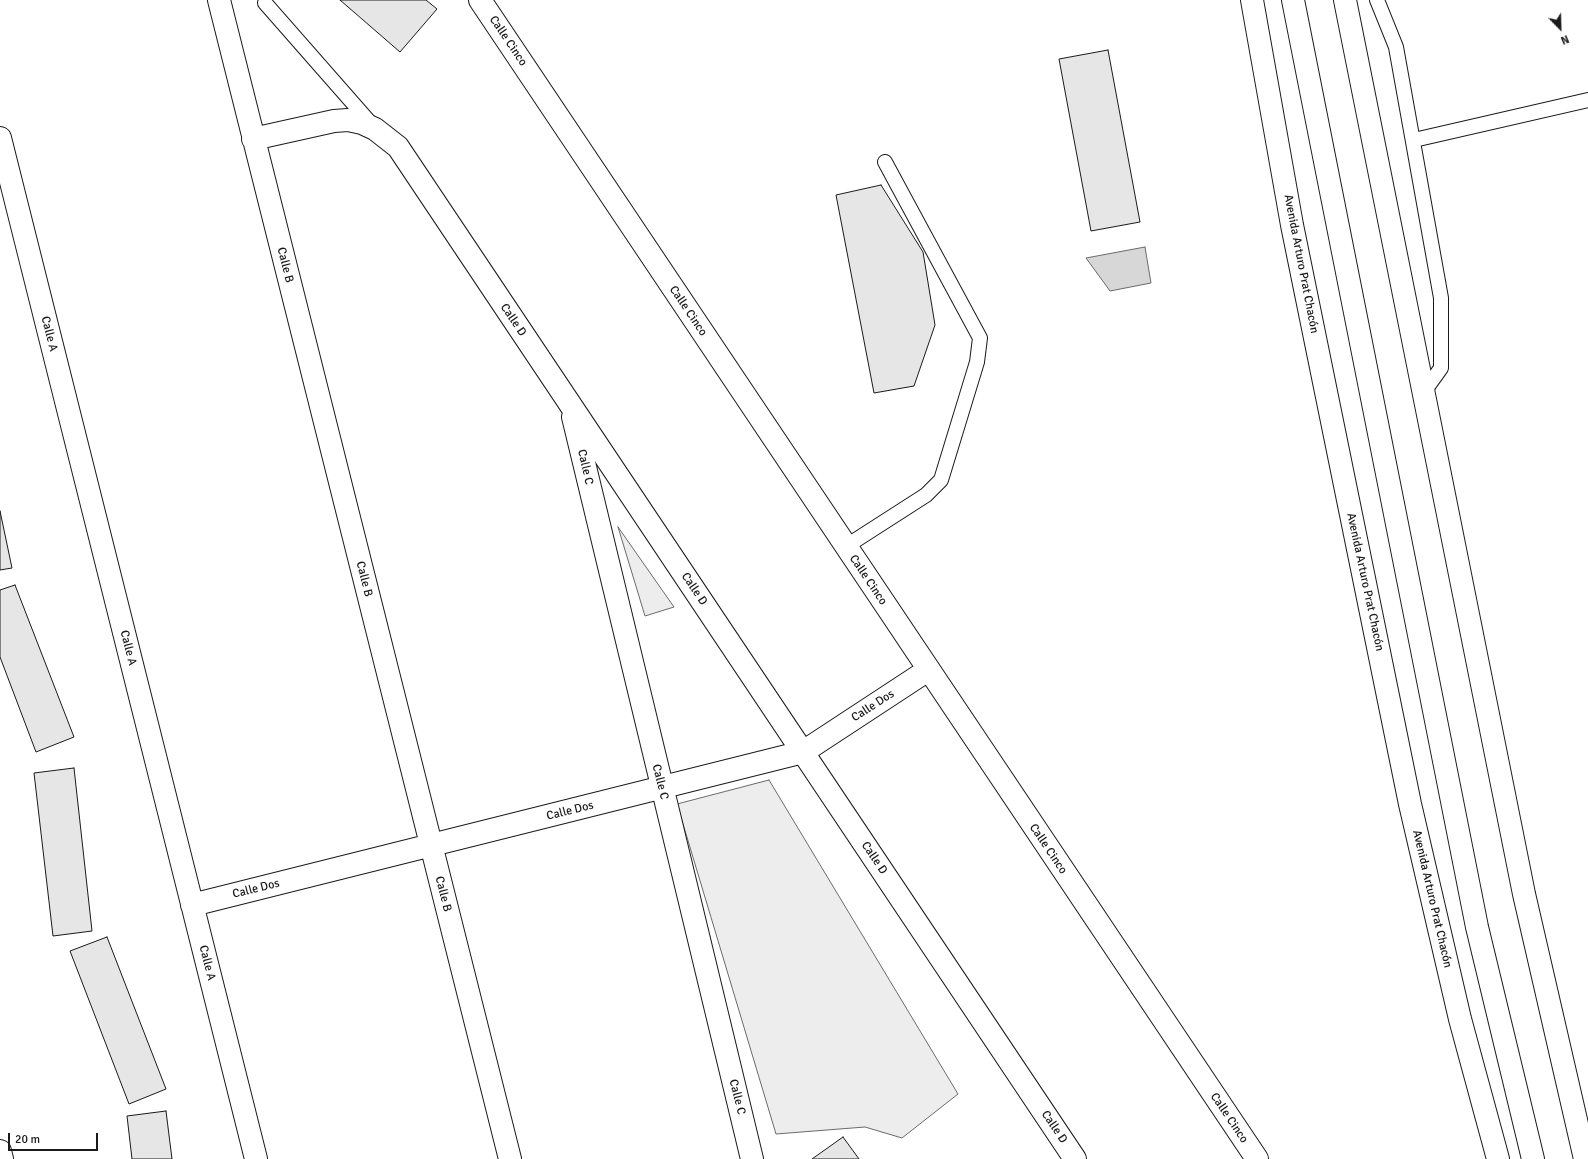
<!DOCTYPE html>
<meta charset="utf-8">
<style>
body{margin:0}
#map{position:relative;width:1588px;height:1159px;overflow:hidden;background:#fff;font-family:Signika,sans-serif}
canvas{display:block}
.north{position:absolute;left:1540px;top:8px;width:40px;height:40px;-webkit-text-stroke:3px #fff;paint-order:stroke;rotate:157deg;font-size:11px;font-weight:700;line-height:16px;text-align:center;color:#1a1a1a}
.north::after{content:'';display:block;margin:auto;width:14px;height:18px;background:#1a1a1a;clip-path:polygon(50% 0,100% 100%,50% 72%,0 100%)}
.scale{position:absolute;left:8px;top:1133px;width:90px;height:18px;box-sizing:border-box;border:2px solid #1a1a1a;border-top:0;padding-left:5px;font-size:12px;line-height:14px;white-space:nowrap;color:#1a1a1a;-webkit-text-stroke:3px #fff;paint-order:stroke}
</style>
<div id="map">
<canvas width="1588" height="1159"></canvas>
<div class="north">N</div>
<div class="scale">20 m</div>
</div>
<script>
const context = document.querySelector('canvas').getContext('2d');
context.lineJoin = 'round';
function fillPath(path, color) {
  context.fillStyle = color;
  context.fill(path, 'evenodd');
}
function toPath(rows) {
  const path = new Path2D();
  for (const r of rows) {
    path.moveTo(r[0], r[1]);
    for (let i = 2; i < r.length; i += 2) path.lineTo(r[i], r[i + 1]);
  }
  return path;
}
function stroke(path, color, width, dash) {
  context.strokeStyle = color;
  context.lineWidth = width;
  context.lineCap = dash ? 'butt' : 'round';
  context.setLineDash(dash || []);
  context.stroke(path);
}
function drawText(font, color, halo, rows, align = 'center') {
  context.font = font + ' Signika,sans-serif';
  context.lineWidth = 3;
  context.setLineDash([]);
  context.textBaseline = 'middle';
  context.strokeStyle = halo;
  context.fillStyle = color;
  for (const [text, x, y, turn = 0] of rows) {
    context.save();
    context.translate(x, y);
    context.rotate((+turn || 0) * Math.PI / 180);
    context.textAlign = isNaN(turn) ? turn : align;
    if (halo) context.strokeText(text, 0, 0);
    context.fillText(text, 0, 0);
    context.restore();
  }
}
const built = toPath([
 [618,527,674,607,645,616,618,527],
 [769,780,958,1094,902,1138,865,1127,776,1134,677,804,769,780]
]);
fillPath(built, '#ededed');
stroke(built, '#6a6a6a', 1);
const water = toPath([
 [1145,247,1151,283,1110,291,1086,258,1145,247]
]);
fillPath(water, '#d7d7d7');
stroke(water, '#6a6a6a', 1);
const building = toPath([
 [340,0,426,0,437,9,400,52,340,0],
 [1108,50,1140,222,1091,231,1059,59,1108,50],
 [881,185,923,252,935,325,914,386,874,393,836,195,881,185],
 [0,511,12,568,0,570,0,511],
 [15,585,74,737,36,752,0,657,0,590,15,585],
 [74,768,92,931,53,936,34,773,74,768],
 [107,937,166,1089,129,1104,70,951,107,937],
 [166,1111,172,1159,132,1159,127,1116,166,1111],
 [843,1137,859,1159,812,1159,843,1137]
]);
fillPath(building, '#e6e6e6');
stroke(building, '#1a1a1a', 1);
const lane = toPath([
 [1377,0,1396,47,1441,298,1441,368,1423,393],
 [265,3,373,126],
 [1414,140,1588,100],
 [845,547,926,495,941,480,977,362,980,338,885,162]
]);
const street = toPath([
 [219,0,510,1159],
 [480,0,1257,1159],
 [1252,0,1292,225,1410,804,1460,1019,1498,1159],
 [0,138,256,1159],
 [253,139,334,121,348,120,362,123,375,129,398,147,1075,1159],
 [573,417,752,1159],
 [192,905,803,752,928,670]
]);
const primary = toPath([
 [1293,0,1477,927,1533,1159],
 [1345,0,1524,894,1585,1159]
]);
const highway = toPath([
 [0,1151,2,1159]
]);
stroke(lane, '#1a1a1a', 16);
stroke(street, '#1a1a1a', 24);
stroke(primary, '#1a1a1a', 24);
stroke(highway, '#1a1a1a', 24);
stroke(lane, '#fff', 14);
stroke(street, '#fff', 22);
stroke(primary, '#fff', 22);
stroke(highway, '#fff', 22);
drawText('12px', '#1a1a1a', '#fff', [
 ["Calle Cinco",508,41,56],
 ["Avenida Arturo Prat Chacón",1301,264,79],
 ["Calle B",285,265,76],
 ["Calle Cinco",688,311,56],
 ["Calle D",513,320,56],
 ["Calle A",49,334,76],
 ["Calle C",585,467,77],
 ["Calle B",364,579,76],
 ["Calle Cinco",868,580,56],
 ["Avenida Arturo Prat Chacón",1365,582,78],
 ["Calle D",694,589,56],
 ["Calle A",128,648,76],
 ["Calle Dos",873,706,-33],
 ["Calle C",660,782,76],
 ["Calle Dos",570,811,-14],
 ["Calle Cinco",1048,849,56],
 ["Calle D",874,858,56],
 ["Calle Dos",256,889,-14],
 ["Calle B",443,894,76],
 ["Avenida Arturo Prat Chacón",1432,899,77],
 ["Calle A",207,963,76],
 ["Calle C",737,1097,76],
 ["Calle Cinco",1229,1118,56],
 ["Calle D",1054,1127,56]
]);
</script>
